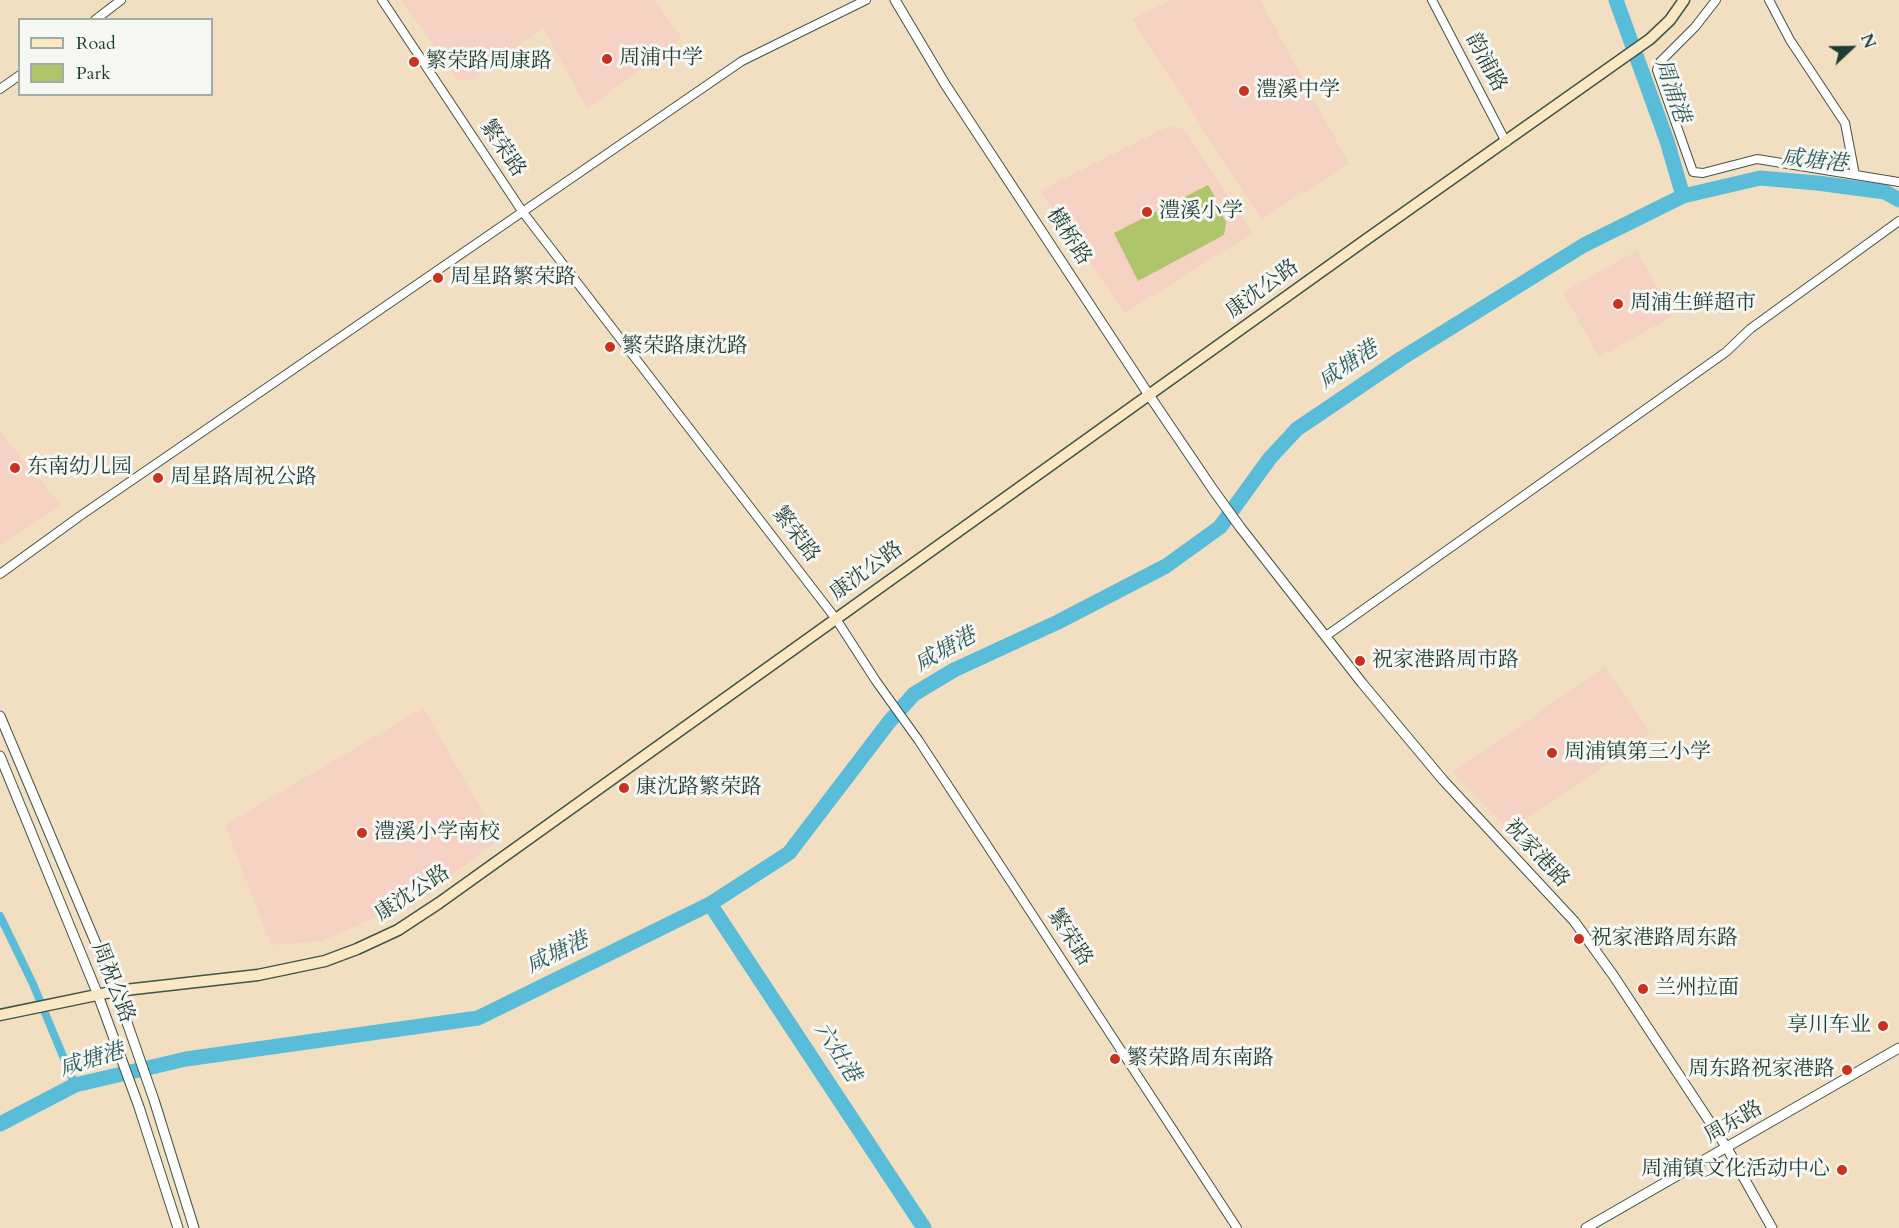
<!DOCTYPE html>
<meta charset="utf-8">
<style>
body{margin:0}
#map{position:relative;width:1899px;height:1228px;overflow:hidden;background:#f2dec0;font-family:Cardo,serif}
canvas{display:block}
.legend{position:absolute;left:18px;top:18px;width:195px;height:78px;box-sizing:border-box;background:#f6f6f2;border:2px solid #a0aca6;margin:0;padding:8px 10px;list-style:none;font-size:18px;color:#1f3d34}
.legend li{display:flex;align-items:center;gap:12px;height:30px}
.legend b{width:30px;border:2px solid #a0aca6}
.north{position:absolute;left:1821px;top:18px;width:60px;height:60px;-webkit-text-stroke:4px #f6f6f2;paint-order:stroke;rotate:68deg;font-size:16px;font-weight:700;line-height:24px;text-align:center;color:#1f3d34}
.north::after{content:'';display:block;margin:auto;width:21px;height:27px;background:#1f3d34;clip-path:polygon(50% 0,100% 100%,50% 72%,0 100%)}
</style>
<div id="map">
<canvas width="1899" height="1228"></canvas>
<ul class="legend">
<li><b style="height:8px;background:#fae7c3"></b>Road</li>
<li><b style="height:16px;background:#afc569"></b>Park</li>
</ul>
<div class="north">N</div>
</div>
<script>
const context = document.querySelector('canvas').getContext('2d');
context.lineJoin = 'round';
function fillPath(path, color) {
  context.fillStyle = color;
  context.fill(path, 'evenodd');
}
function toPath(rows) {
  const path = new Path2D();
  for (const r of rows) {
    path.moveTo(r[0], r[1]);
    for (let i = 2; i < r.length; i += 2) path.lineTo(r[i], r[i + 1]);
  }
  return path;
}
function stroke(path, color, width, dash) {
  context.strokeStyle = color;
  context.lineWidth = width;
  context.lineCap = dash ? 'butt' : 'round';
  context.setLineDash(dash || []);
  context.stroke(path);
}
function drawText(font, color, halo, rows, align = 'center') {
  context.font = font + ' Cardo,"Noto Serif SC",serif';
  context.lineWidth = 6;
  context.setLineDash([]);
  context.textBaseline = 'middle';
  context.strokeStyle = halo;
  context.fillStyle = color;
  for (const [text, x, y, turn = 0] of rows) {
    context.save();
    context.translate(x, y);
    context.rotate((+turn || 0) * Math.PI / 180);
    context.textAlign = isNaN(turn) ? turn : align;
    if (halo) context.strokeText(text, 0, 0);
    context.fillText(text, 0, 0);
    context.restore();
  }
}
fillPath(toPath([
 [402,0,654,0,682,38,587,109,543,27,472,80,457,80],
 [1171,0,1260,0,1349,164,1261,219,1132,19],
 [1171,125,1185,130,1252,233,1125,313,1040,191],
 [1637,251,1673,316,1599,357,1563,292],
 [0,432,61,505,0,545],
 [1605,667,1650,734,1510,830,1453,772],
 [423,708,499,840,424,895,322,941,271,945,225,825]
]), '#f6d2c4');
fillPath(toPath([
 [1208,185,1215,197,1208,202,1217,206,1226,222,1224,235,1138,281,1114,233]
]), '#afc569');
stroke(toPath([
 [0,916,33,984,75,1085]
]), '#59bcd8', 8);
stroke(toPath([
 [1616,0,1667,141,1683,196],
 [710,904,924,1228],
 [0,1124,75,1085,186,1059,478,1018,710,904,789,853,889,722,914,694,954,670,1058,622,1166,566,1220,527,1270,458,1297,429,1402,358,1584,245,1683,196,1760,178,1817,183,1885,192,1899,200]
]), '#59bcd8', 15);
const minor = toPath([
 [382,0,522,211,836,619,876,681,919,741,1237,1228],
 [1432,0,1506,142],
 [1716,0,1695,27,1660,62,1657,70,1693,172,1703,173,1757,159,1899,182],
 [1769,0,1790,40,1845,123,1855,175],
 [95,20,121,0],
 [0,89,20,75],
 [0,574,80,516,742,61,866,0],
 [1326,636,1726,352,1750,329,1899,221]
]);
const tertiary = toPath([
 [895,0,945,84,1149,395,1214,491,1240,527,1362,683,1443,780,1574,921,1613,975,1727,1148,1772,1228],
 [0,716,116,991,154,1100,194,1228],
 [0,756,98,995,139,1107,178,1228],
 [1586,1228,1899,1048]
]);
const secondary = toPath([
 [0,1015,116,991,258,975,325,961,357,949,398,930,439,903,1364,241,1650,39,1670,20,1684,0]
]);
stroke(minor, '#3f5549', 10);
stroke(tertiary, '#3f5549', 11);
stroke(secondary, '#3f5549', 13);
stroke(minor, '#fff', 8);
stroke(tertiary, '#fff', 9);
stroke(secondary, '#fae7c3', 10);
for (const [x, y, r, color] of [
 [607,59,6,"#c8321e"],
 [414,62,6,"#c8321e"],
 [1244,91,6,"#c8321e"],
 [1147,212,6,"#c8321e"],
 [438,278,6,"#c8321e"],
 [1618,304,6,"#c8321e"],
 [610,347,6,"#c8321e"],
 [15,468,6,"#c8321e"],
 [158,478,6,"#c8321e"],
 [1360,661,6,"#c8321e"],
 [1552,753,6,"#c8321e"],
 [624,788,6,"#c8321e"],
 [362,833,6,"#c8321e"],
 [1579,939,6,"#c8321e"],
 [1643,989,6,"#c8321e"],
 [1883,1026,6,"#c8321e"],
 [1115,1059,6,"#c8321e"],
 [1847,1070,6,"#c8321e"],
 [1842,1170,6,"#c8321e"]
]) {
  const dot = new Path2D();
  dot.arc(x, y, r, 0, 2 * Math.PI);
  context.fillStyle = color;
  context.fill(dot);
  stroke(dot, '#f6f6f2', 2);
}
drawText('21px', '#1f3d34', '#f6f6f2', [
 ["周浦中学",619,59],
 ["繁荣路周康路",426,62],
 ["澧溪中学",1256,91],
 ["澧溪小学",1159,212],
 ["周星路繁荣路",450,278],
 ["周浦生鲜超市",1630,304],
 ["繁荣路康沈路",622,347],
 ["东南幼儿园",27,468],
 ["周星路周祝公路",170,478],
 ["祝家港路周市路",1372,661],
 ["周浦镇第三小学",1564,753],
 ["康沈路繁荣路",636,788],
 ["澧溪小学南校",374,833],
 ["祝家港路周东路",1591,939],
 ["兰州拉面",1655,989],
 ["享川车业",1871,1026,"right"],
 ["繁荣路周东南路",1127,1059],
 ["周东路祝家港路",1835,1070,"right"],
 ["周浦镇文化活动中心",1830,1170,"right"]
], 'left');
drawText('21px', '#1f3d34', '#f6f6f2', [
 ["韵浦路",1485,63,62],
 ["繁荣路",502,149,56],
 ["横桥路",1068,237,57],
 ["康沈公路",1263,290,-36],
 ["繁荣路",795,535,53],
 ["康沈公路",867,572,-36],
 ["祝家港路",1536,854,47],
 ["康沈公路",413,894,-33],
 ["繁荣路",1069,938,57],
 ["周祝公路",112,983,69],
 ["周东路",1734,1123,-30]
]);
drawText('italic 22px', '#2e5d5d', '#f6f6f2', [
 ["周浦港",1671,91,71],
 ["咸塘港",1814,162,6],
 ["咸塘港",1349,366,-34],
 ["咸塘港",946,651,-29],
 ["咸塘港",558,954,-26],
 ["六灶港",836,1053,57],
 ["咸塘港",92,1061,-17]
]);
</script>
